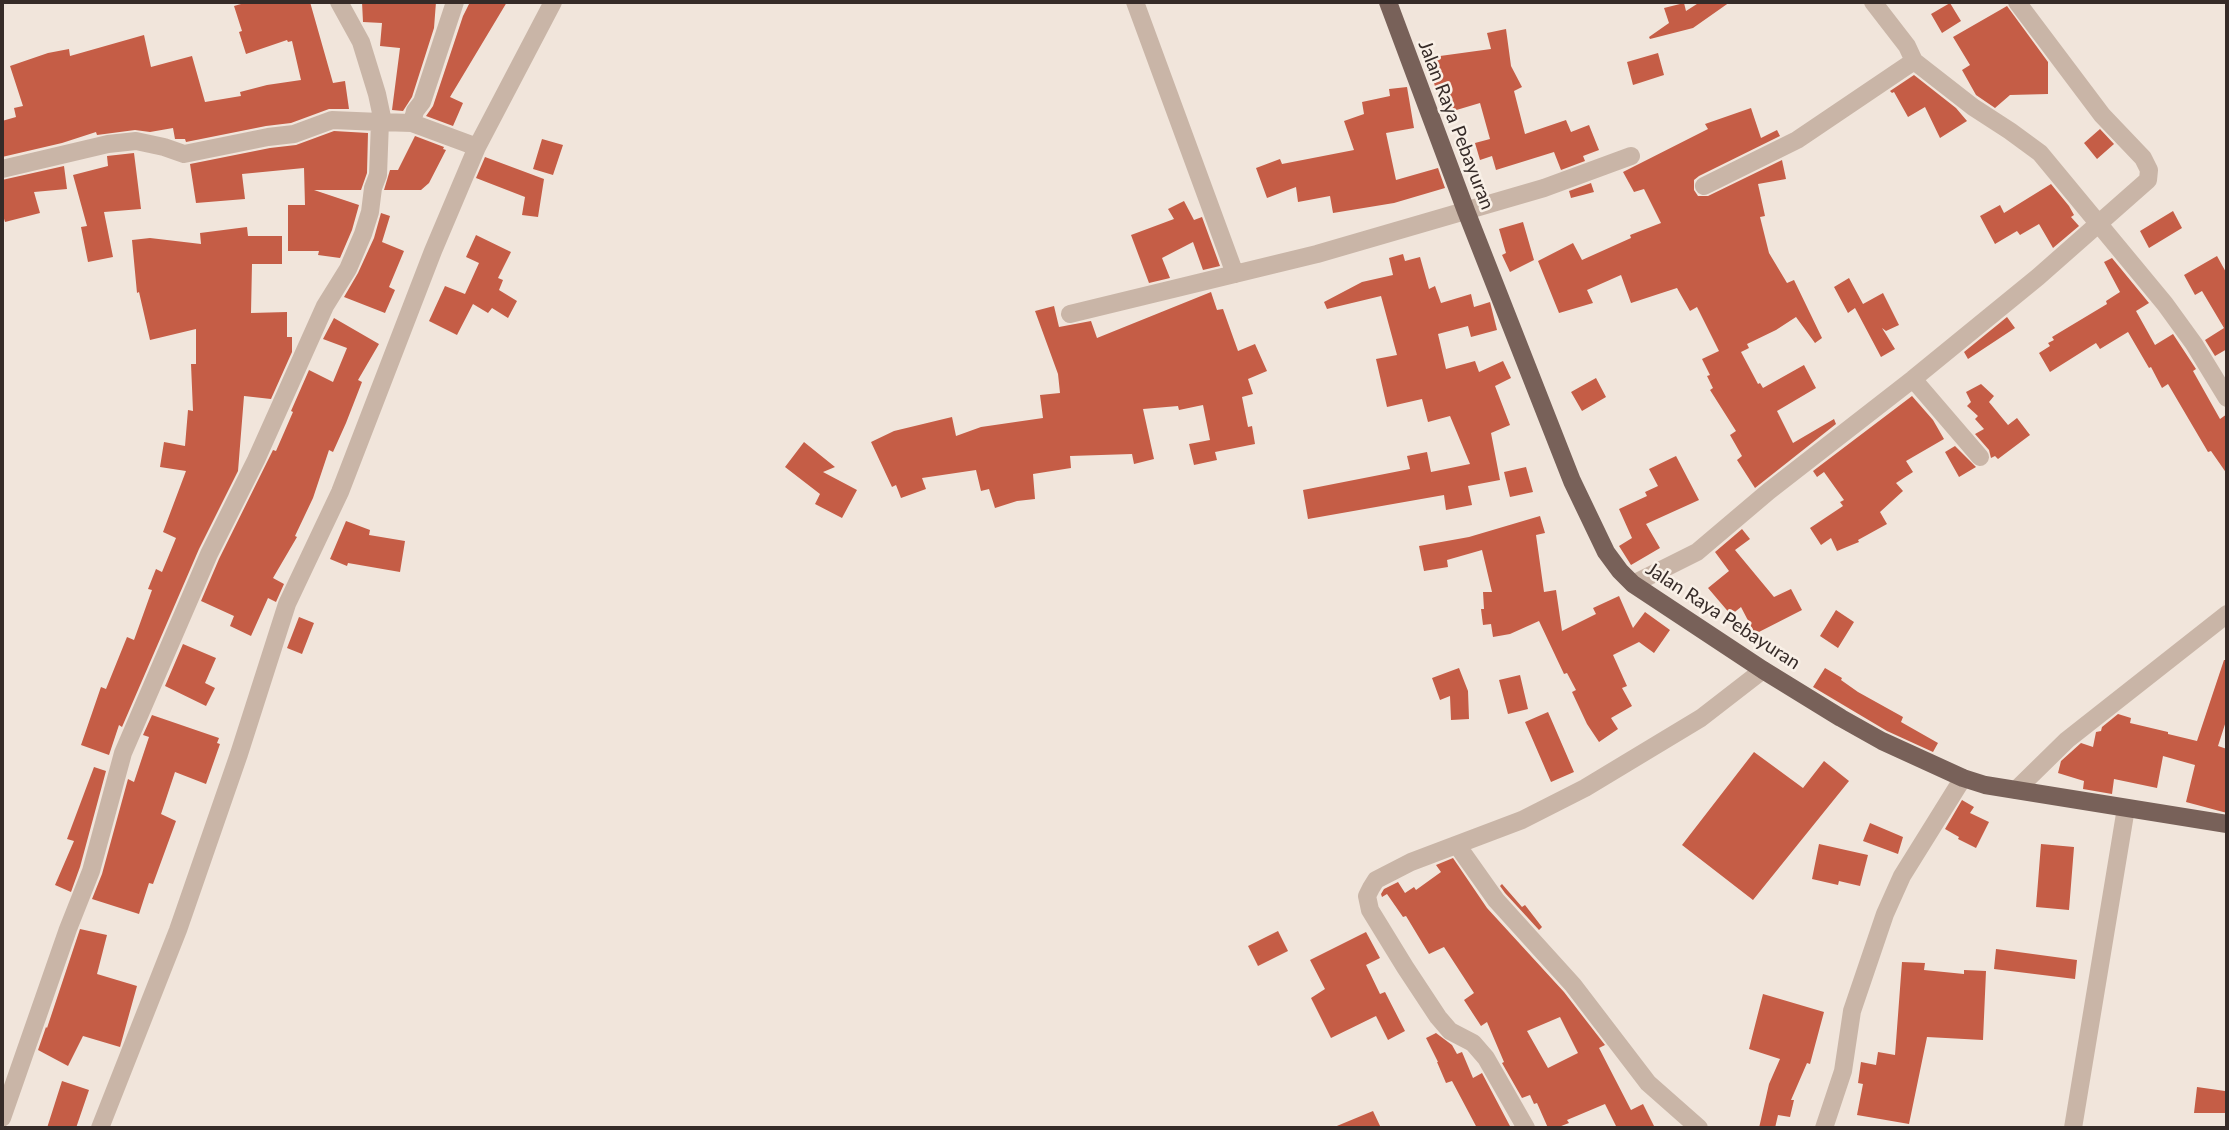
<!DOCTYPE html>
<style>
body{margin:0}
#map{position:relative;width:2229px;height:1130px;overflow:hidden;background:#f1e5db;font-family:Lato,sans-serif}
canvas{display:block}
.frame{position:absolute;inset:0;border:4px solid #362b28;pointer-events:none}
</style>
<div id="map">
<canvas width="2229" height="1130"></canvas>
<div class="frame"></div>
</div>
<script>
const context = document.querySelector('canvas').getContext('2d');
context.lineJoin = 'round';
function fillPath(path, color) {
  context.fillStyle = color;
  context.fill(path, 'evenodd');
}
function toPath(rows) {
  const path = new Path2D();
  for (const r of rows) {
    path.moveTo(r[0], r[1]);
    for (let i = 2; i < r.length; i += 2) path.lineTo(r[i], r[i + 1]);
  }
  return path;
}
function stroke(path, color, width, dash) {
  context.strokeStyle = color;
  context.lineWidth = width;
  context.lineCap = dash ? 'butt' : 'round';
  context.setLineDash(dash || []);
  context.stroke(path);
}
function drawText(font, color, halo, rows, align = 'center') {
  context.font = font + ' Lato,sans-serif';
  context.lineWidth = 5;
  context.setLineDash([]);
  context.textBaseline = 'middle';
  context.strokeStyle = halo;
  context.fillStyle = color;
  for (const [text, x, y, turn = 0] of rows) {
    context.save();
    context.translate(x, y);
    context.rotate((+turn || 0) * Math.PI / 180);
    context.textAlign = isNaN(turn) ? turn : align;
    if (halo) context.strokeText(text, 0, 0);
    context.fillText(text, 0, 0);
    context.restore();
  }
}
fillPath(toPath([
 [248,2,310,2,333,83,345,81,349,109,329,109,291,123,266,126,186,142,185,139,175,139,173,128,150,132,135,130,97,135,96,132,62,143,2,157,2,121,16,117,14,108,23,106,10,66,48,53,69,49,70,56,144,35,151,67,192,56,205,102,241,96,240,92,267,85,301,80,292,41,288,42,287,40,246,54,239,32,242,31,234,6],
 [362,2,436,2,434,28,412,97,403,111,392,110,400,48,380,46,382,23,363,22],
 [470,2,507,2,450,97,463,103,453,126,426,116,433,106,463,16],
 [1700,2,1730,2,1693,28,1650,39,1649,37,1669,23,1664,8,1684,3,1686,11],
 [1950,3,1961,21,1942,33,1931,14],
 [2007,6,2048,62,2048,94,2010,95,1995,108,1976,95,1962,70,1970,65,1953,37],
 [1506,29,1511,66,1522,87,1514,91,1525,134,1566,120,1571,132,1589,125,1599,150,1583,156,1585,161,1561,170,1554,152,1496,170,1492,156,1480,160,1475,143,1490,139,1480,103,1443,114,1434,83,1436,83,1428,61,1440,56,1491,49,1487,33],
 [1658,53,1664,75,1633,85,1627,62],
 [1914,75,1956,108,1967,121,1940,138,1925,107,1908,117,1894,92,1892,93,1890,91],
 [1407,87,1414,128,1386,133,1396,180,1438,168,1445,188,1394,203,1333,213,1330,196,1298,202,1296,187,1267,198,1256,168,1280,159,1282,164,1354,150,1344,121,1364,114,1362,102,1390,96,1389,89],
 [1751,108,1761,138,1777,130,1780,136,1699,176,1694,180,1694,190,1698,196,1708,196,1782,160,1786,179,1758,184,1765,216,1760,217,1769,253,1787,283,1794,280,1822,338,1815,343,1796,317,1776,330,1747,344,1749,348,1741,352,1758,384,1760,383,1763,388,1804,365,1816,388,1777,411,1793,443,1834,419,1836,424,1755,488,1737,460,1742,456,1730,435,1736,431,1710,390,1713,388,1707,376,1710,375,1702,359,1719,351,1697,307,1690,311,1677,288,1631,303,1621,275,1587,290,1593,303,1559,313,1538,261,1573,243,1582,260,1631,238,1630,235,1661,223,1644,189,1634,192,1623,172,1708,129,1705,124],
 [2100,129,2114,144,2097,159,2084,143],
 [334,131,368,133,367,173,361,190,314,190,359,205,352,230,340,258,318,255,319,251,288,251,288,205,305,205,304,168,242,174,245,199,196,203,190,164,270,148,296,145],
 [415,136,444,147,443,149,446,150,429,183,421,190,384,190,390,170,398,170],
 [542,139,563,145,553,175,533,169],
 [134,153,141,209,104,212,113,257,88,262,81,227,87,226,73,175,108,166,107,156],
 [485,157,544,179,538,217,522,215,525,197,476,178],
 [64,166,67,189,34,192,40,213,5,222,2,212,2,180],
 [1591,183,1594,192,1571,198,1569,191],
 [2051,184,2069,206,2074,215,2071,217,2079,226,2053,248,2039,224,2020,235,2017,231,1995,244,1980,216,2000,205,2004,213],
 [1184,201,1194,220,1202,217,1220,266,1203,270,1193,242,1162,258,1170,278,1149,283,1131,235,1174,219,1168,209],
 [2173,211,2182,228,2149,248,2140,231],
 [381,213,390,216,382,242,404,251,389,287,395,290,385,313,344,297,358,273,374,238],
 [1523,222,1534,260,1510,272,1502,255,1506,253,1499,229],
 [247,227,248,236,282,236,282,264,252,264,251,313,287,312,287,337,292,337,292,352,271,399,244,396,238,471,199,549,122,727,119,725,109,755,81,745,101,687,106,689,127,637,134,640,152,590,148,589,156,569,162,572,176,538,163,532,186,471,160,467,164,442,185,446,188,410,193,411,191,364,196,364,196,329,150,340,139,292,137,293,132,240,150,238,201,244,200,233],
 [476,235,511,252,498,278,503,280,499,290,517,301,508,318,492,308,488,313,473,304,457,335,429,321,445,286,465,294,479,263,466,257],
 [1403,254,1405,261,1420,257,1429,289,1435,286,1441,303,1471,294,1474,307,1490,302,1497,330,1471,337,1468,326,1438,334,1446,369,1475,361,1479,372,1503,361,1511,378,1495,386,1510,425,1491,433,1500,480,1468,486,1472,505,1446,510,1444,495,1308,519,1303,490,1410,469,1407,456,1427,452,1431,472,1470,464,1450,416,1428,422,1422,399,1387,407,1376,359,1397,355,1381,296,1327,309,1324,302,1362,282,1393,275,1389,258],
 [2217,256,2227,274,2227,349,2215,356,2205,340,2224,328,2202,291,2195,295,2184,275],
 [2112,258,2149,303,2136,311,2155,345,2173,334,2196,369,2193,371,2220,419,2227,414,2227,474,2211,451,2208,452,2168,384,2162,388,2151,367,2149,368,2128,332,2100,349,2096,343,2050,372,2039,353,2050,346,2048,343,2054,340,2052,337,2107,304,2106,301,2120,292,2104,262],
 [1849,278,1863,304,1883,293,1899,325,1886,331,1882,328,1895,349,1881,357,1855,308,1848,313,1834,287],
 [1211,292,1217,310,1223,309,1238,351,1255,344,1267,371,1248,379,1253,394,1242,397,1248,427,1252,426,1255,444,1215,452,1217,460,1194,465,1189,444,1210,440,1203,405,1179,410,1178,406,1143,409,1154,459,1134,464,1132,454,1070,456,1071,468,1033,474,1035,499,1017,501,995,508,989,489,981,491,976,470,922,478,926,489,901,498,896,485,892,487,871,442,894,431,952,417,956,436,981,427,1043,418,1040,395,1060,393,1058,374,1035,311,1054,306,1059,327,1091,321,1097,338],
 [2007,317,2015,328,1968,359,1964,352],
 [334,318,379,344,358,380,362,382,346,423,333,452,329,450,313,498,295,536,297,537,273,578,284,584,276,602,268,598,251,636,230,626,234,616,201,601,219,559,273,450,276,451,293,412,291,411,309,370,333,382,347,348,323,339],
 [1596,378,1606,397,1582,411,1571,392],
 [1981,384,1994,396,1989,402,2008,425,2017,418,2030,435,1998,459,1995,456,1991,458,1989,450,1975,434,1984,429,1975,419,1978,416,1967,406,1971,402,1966,392],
 [1912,396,1933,420,1944,439,1906,461,1913,472,1896,483,1903,491,1880,512,1887,524,1858,540,1859,542,1837,551,1831,538,1821,545,1810,528,1843,506,1840,502,1844,500,1824,472,1817,477,1813,471],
 [804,442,835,467,823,472,857,490,842,518,815,504,820,494,785,467],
 [1955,446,1976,467,1959,477,1945,452],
 [1676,456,1699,500,1646,524,1660,548,1631,565,1619,546,1632,538,1619,509,1647,496,1645,492,1658,486,1649,469],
 [1526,467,1533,492,1510,497,1504,472],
 [1540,516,1545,533,1536,535,1544,592,1556,590,1562,631,1596,614,1593,608,1619,596,1633,628,1645,612,1670,630,1654,653,1639,642,1613,655,1627,686,1622,688,1632,706,1611,718,1618,729,1599,742,1587,724,1572,692,1576,690,1567,673,1564,674,1539,621,1510,634,1493,637,1491,624,1483,625,1481,609,1484,609,1483,592,1492,592,1482,550,1447,560,1448,567,1424,571,1419,546,1469,537],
 [346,521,370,530,369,535,405,541,400,572,348,563,347,566,330,559],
 [1742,529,1750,539,1735,550,1774,597,1791,589,1802,610,1755,634,1741,607,1731,615,1708,588,1729,571,1715,552],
 [1836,610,1854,622,1838,648,1820,636],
 [299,617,314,623,302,654,287,648],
 [183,644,216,658,205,683,215,688,206,706,165,686],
 [2224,660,2227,660,2227,718,2218,746,2227,749,2227,813,2186,802,2195,765,2163,756,2157,788,2114,779,2112,794,2083,789,2084,781,2058,773,2061,761,2081,743,2093,747,2096,732,2101,731,2102,727,2118,714,2131,718,2130,723,2168,732,2168,734,2197,741],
 [1459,668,1468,691,1469,719,1451,720,1450,696,1440,700,1432,678],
 [1825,668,1842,678,1841,680,1858,692,1903,717,1901,722,1938,743,1933,752,1887,731,1813,687],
 [1520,675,1528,709,1508,714,1499,680],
 [1548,712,1574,772,1551,782,1525,722],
 [152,715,219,738,217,743,220,744,206,784,175,772,161,814,176,821,153,884,149,883,139,914,92,899,102,874,128,779,134,782,149,737,143,735],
 [1754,752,1803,788,1824,761,1849,781,1753,900,1682,845],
 [94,767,106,771,80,867,71,892,55,885,74,841,67,839],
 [1962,800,1974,807,1970,813,1989,822,1976,848,1958,839,1959,837,1945,829],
 [1870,823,1903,837,1898,854,1863,841],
 [1819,844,1868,855,1860,886,1839,881,1838,885,1812,879],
 [2041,844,2074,847,2069,910,2036,907],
 [1453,858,1487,908,1564,992,1605,1045,1599,1048,1631,1110,1643,1104,1655,1128,1617,1128,1605,1104,1567,1120,1569,1123,1556,1128,1548,1128,1537,1103,1534,1104,1530,1095,1522,1098,1502,1063,1504,1062,1487,1022,1481,1026,1464,1000,1474,993,1444,947,1429,954,1406,916,1403,917,1387,894,1382,897,1381,894,1384,889,1398,882,1405,893,1414,887,1416,890,1441,872,1436,865],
 [1560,1017,1578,1053,1548,1068,1527,1031],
 [1502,884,1522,907,1525,905,1542,927,1539,930,1505,893,1500,886],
 [80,929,107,935,97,974,137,986,120,1047,83,1036,68,1066,38,1050,46,1027,47,1028],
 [1278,931,1288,951,1258,966,1248,946],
 [1366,932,1380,958,1366,965,1380,994,1385,992,1405,1031,1388,1040,1376,1016,1331,1038,1311,998,1325,989,1310,960],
 [1996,949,2077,960,2075,979,1994,969],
 [1902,962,1925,963,1924,970,1964,974,1964,970,1986,971,1983,1040,1927,1037,1909,1124,1857,1115,1863,1084,1858,1083,1861,1062,1876,1065,1878,1052,1895,1055],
 [1763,994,1824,1012,1810,1064,1807,1063,1791,1100,1794,1100,1790,1117,1778,1115,1775,1128,1759,1128,1769,1084,1780,1059,1749,1049],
 [1436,1033,1452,1045,1457,1054,1462,1052,1473,1078,1482,1073,1511,1128,1477,1128,1452,1081,1446,1083,1437,1062,1438,1062,1426,1038],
 [62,1081,89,1090,76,1128,47,1128],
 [2197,1087,2225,1091,2226,1113,2194,1113],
 [1373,1111,1381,1128,1332,1128]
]), '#c55d46');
stroke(toPath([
 [339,2,361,42,377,94,383,122],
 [1135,2,1235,274],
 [1914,61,1973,107,2010,131,2040,153,2165,304,2194,344,2227,398],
 [412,123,477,147],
 [2,169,108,144,136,141,164,147,184,154,268,137,294,134,332,120,380,122],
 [1704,186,1797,140,1914,61,1907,46,1873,2],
 [1070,314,1317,254,1544,188,1631,156],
 [1913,379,1980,457],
 [1633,584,1697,552,1769,491,1913,379,2038,277,2148,180,2149,170,2143,158,2102,115,2017,2],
 [2016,790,2067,740,2227,614],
 [1457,845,1496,900,1573,985,1648,1083,1699,1128],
 [2,1118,68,929,91,871,123,753,209,554,256,460,325,306,348,269,363,234,370,212,373,188,378,175,380,122,412,123,415,111,422,102,455,2],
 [100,1128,178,930,239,754,287,604,340,492,433,251,477,147,553,2],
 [1526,1128,1486,1058,1473,1043,1450,1031,1438,1017,1405,967,1370,910,1367,896,1371,888,1376,880,1411,862,1522,820,1585,788,1701,718,1763,670],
 [1824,1128,1843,1071,1852,1011,1885,914,1902,876,1963,778],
 [2073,1128,2126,808]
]), '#c9b5a7', 18);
stroke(toPath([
 [1388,2,1466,211,1572,481,1606,552,1620,571,1633,584,1763,670,1841,718,1882,741,1963,778,1985,785,2227,824]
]), '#786159', 18);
drawText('19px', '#362b28', '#f9f0e7', [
 ["Jalan Raya Pebayuran",1456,125,69],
 ["Jalan Raya Pebayuran",1723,616,33]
]);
</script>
